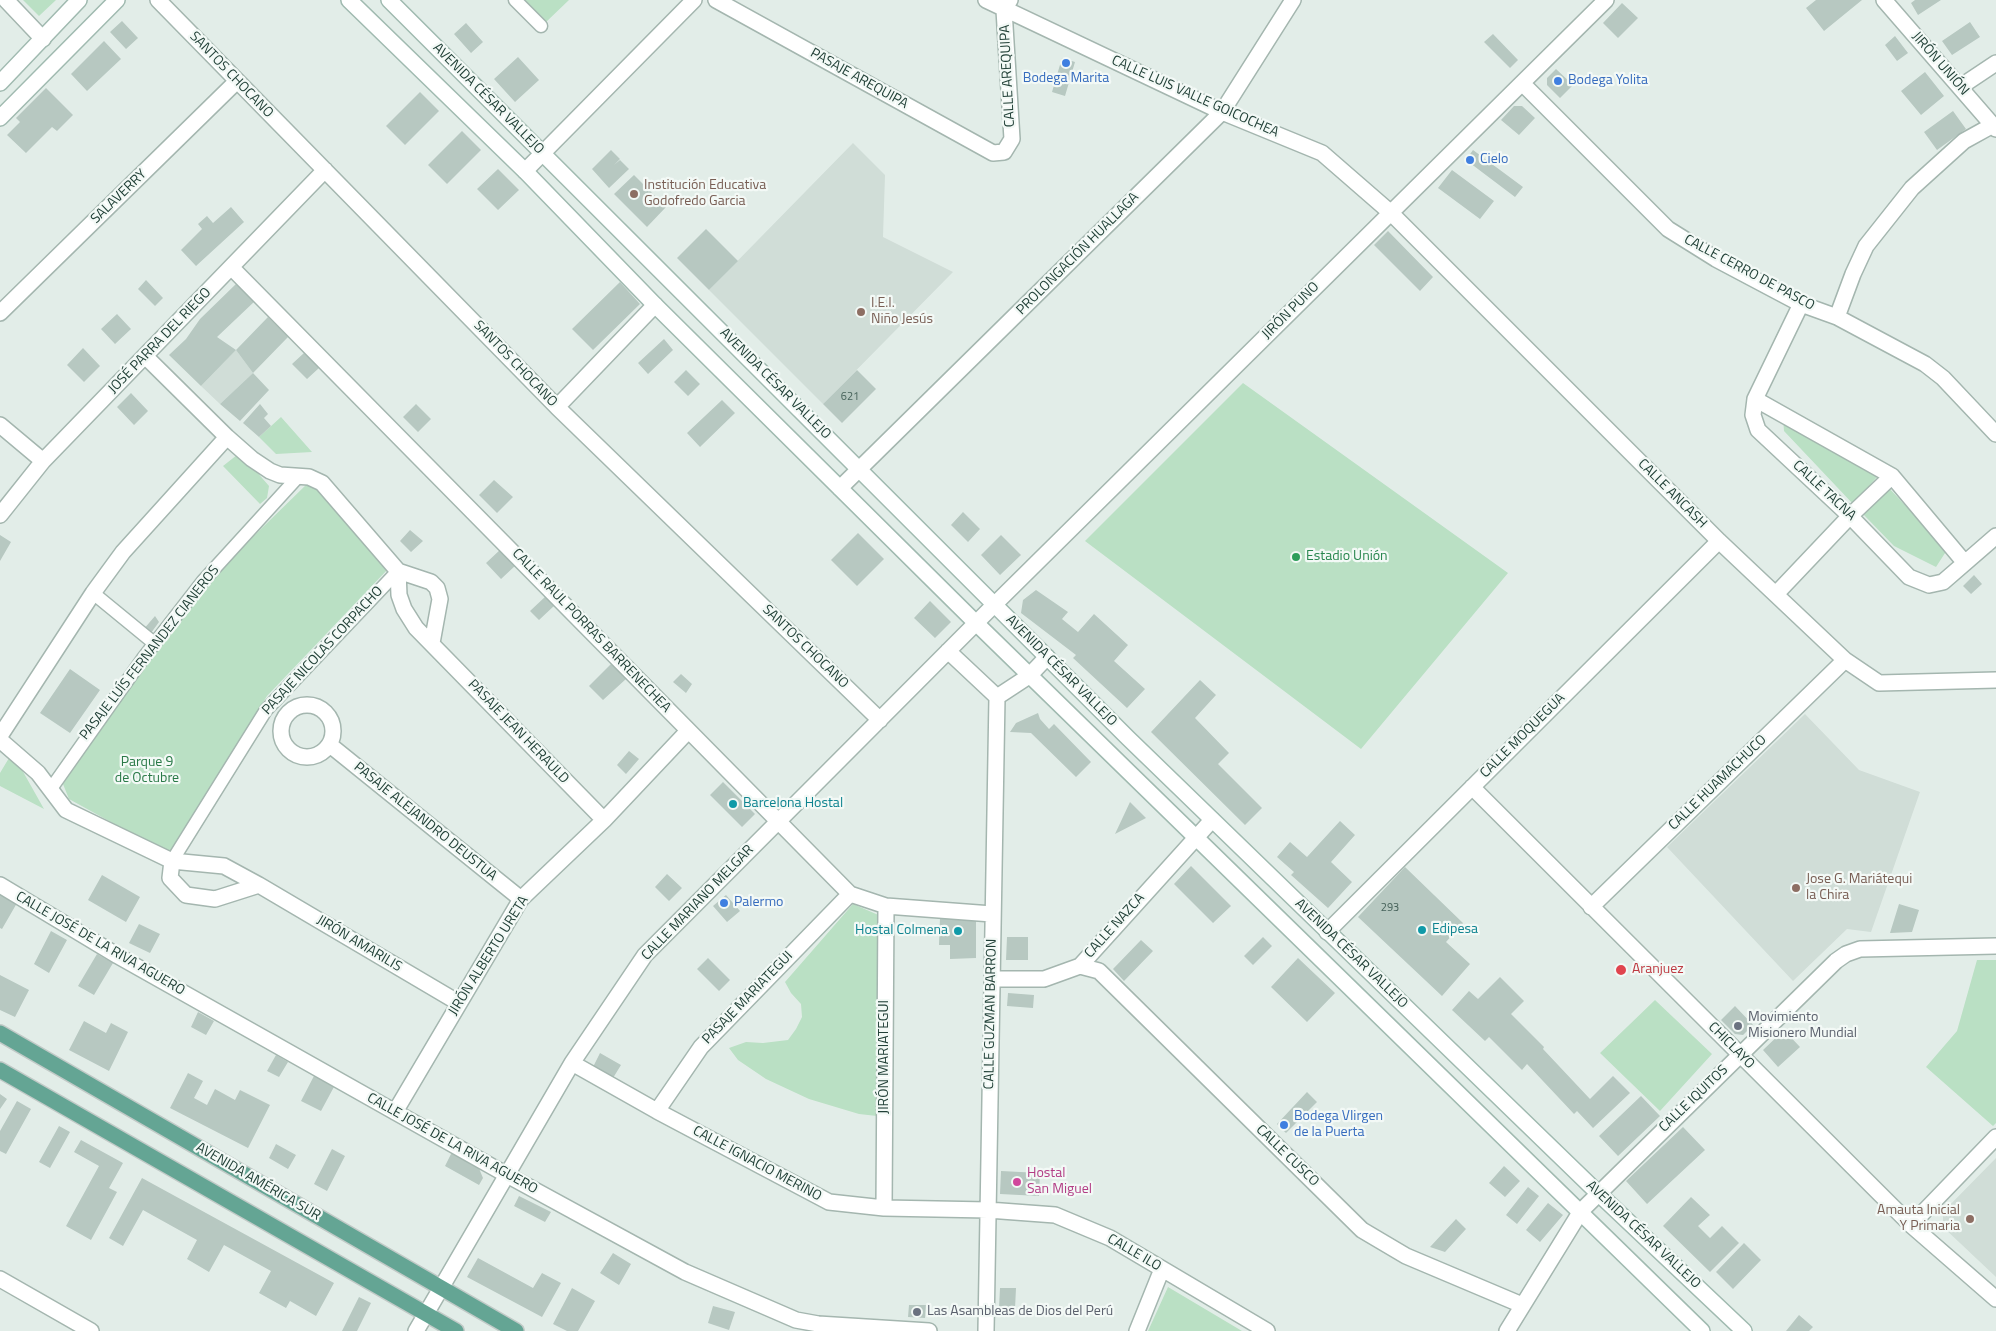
<!DOCTYPE html>
<meta charset="utf-8">
<style>
body{margin:0}
canvas{display:block;background:#e2ede8}
</style>
<canvas width="1996" height="1331"></canvas>
<script>
const context = document.querySelector('canvas').getContext('2d');
context.lineJoin = 'round';
function fillPath(path, color) {
  context.fillStyle = color;
  context.fill(path, 'evenodd');
}
function toPath(rows) {
  const path = new Path2D();
  for (const r of rows) {
    if (r.length === 3) {
      path.moveTo(r[0] + r[2], r[1]);
      path.arc(r[0], r[1], r[2], 0, 2 * Math.PI);
      continue;
    }
    path.moveTo(r[0], r[1]);
    for (let i = 2; i < r.length; i += 2) path.lineTo(r[i], r[i + 1]);
  }
  return path;
}
function stroke(path, color, width, dash) {
  context.strokeStyle = color;
  context.lineWidth = width;
  context.lineCap = dash ? 'butt' : 'round';
  context.setLineDash(dash || []);
  context.stroke(path);
}
function drawText(font, color, halo, rows, align = 'center') {
  context.font = font + ' "Titillium Web",sans-serif';
  context.lineWidth = 4.5;
  context.setLineDash([]);
  context.textBaseline = 'middle';
  context.strokeStyle = halo;
  context.fillStyle = color;
  for (const [text, x, y, turn = 0] of rows) {
    context.save();
    context.translate(x, y);
    context.rotate((+turn || 0) * Math.PI / 180);
    context.textAlign = isNaN(turn) ? turn : align;
    if (halo) context.strokeText(text, 0, 0);
    context.fillText(text, 0, 0);
    context.restore();
  }
}
fillPath(toPath([
 [853,143,885,175,883,237,953,272,823,404,709,290],
 [236,350,253,373,220,404,201,386],
 [1805,714,1859,770,1920,792,1871,932,1847,929,1793,981,1667,847],
 [1996,1158,1996,1277,1943,1227,1943,1212]
]), '#d0ddd7');
fillPath(toPath([
 [23,0,56,0,39,16],
 [522,0,569,0,545,23],
 [1243,383,1508,573,1361,749,1085,541],
 [281,417,312,452,276,454,259,437],
 [1783,418,1865,465,1877,477,1853,504,1784,431],
 [237,455,243,456,269,486,267,498,260,504,223,466],
 [308,483,318,489,388,569,267,696,169,854,69,799,63,784,147,660,223,566],
 [1888,487,1947,550,1936,567,1894,546,1862,513],
 [9,758,17,761,44,809,0,786,0,773],
 [853,904,883,917,877,1116,859,1114,809,1099,766,1079,738,1060,729,1048,746,1042,763,1043,788,1040,796,1029,802,1017,801,1004,791,993,785,982],
 [1977,960,1996,960,1996,1123,1993,1126,1926,1067,1957,1031],
 [1655,1000,1712,1054,1660,1111,1600,1053],
 [1168,1287,1242,1331,1148,1331]
]), '#bae0c4');
fillPath(toPath([
 [1816,0,1862,0,1824,31,1806,8],
 [1915,0,1941,0,1918,15,1911,3],
 [1622,3,1638,18,1618,38,1603,23],
 [122,21,138,38,126,49,110,32],
 [1970,22,1980,37,1952,55,1942,41],
 [466,23,483,42,471,53,454,34],
 [1493,34,1518,60,1510,68,1484,42],
 [1895,36,1908,53,1897,61,1885,45],
 [104,41,121,59,87,91,71,74],
 [518,57,539,80,515,102,494,79],
 [1062,58,1075,62,1065,96,1052,92],
 [1556,69,1573,85,1560,98,1547,85,1547,78],
 [1925,72,1944,96,1921,115,1901,91],
 [46,88,73,115,57,131,52,127,26,153,7,135,20,122,16,118],
 [420,92,439,111,405,145,386,126],
 [1514,106,1522,106,1535,118,1519,135,1501,120],
 [1953,111,1966,129,1937,150,1924,132],
 [462,131,481,150,447,184,428,165],
 [611,150,620,159,614,165,620,160,629,169,609,188,592,169],
 [1473,150,1523,187,1515,197,1466,160],
 [498,169,519,190,498,210,477,189],
 [1452,170,1494,201,1480,219,1438,188],
 [634,175,666,207,647,227,614,194],
 [231,207,244,222,196,266,181,250,202,229,198,224,207,216,213,223],
 [706,229,738,261,709,290,677,258],
 [1388,231,1433,277,1420,291,1374,245],
 [146,280,163,298,155,306,138,289],
 [620,282,640,304,593,350,572,329],
 [237,283,255,301,217,337,236,350,201,386,169,355,186,339,200,319],
 [117,314,131,329,115,344,101,329],
 [268,317,288,337,253,373,236,350],
 [664,339,673,350,648,374,638,363],
 [83,348,100,366,84,382,67,365],
 [304,353,319,368,307,379,292,364],
 [686,370,700,384,688,396,674,382],
 [857,370,876,389,842,423,823,404],
 [253,373,269,390,240,421,220,404],
 [131,393,148,411,134,425,117,407],
 [722,400,735,413,700,447,687,433],
 [260,404,268,414,264,418,271,426,259,437,243,423],
 [416,404,431,419,418,432,403,417],
 [494,480,513,497,497,513,479,495],
 [963,512,980,529,968,542,951,525],
 [410,530,423,541,411,552,400,541],
 [858,533,884,559,857,586,831,560],
 [0,535,11,542,0,561],
 [1001,535,1021,555,1000,575,981,555],
 [501,549,516,565,501,579,486,563],
 [1974,575,1982,584,1971,594,1963,586],
 [1036,590,1068,612,1062,619,1078,632,1094,614,1128,645,1114,661,1145,689,1127,708,1073,658,1076,655,1021,613,1023,600],
 [546,596,555,605,539,620,530,611],
 [930,601,951,622,935,638,914,618],
 [155,616,159,622,151,633,143,630],
 [611,664,626,679,603,700,589,686],
 [70,669,100,690,70,733,40,713],
 [681,674,692,684,686,693,673,682],
 [1200,680,1216,695,1195,718,1229,753,1218,764,1262,808,1245,825,1151,732],
 [1038,713,1040,719,1049,729,1054,724,1091,762,1076,777,1031,733,1010,732,1016,723],
 [629,751,639,759,626,774,617,765],
 [723,782,755,814,742,827,710,795],
 [1130,802,1146,818,1115,834],
 [1340,821,1355,835,1331,862,1352,882,1328,908,1291,875,1294,872,1277,857,1290,842,1307,857],
 [1191,866,1231,906,1213,923,1174,884],
 [1405,867,1463,923,1446,942,1470,964,1442,996,1358,917],
 [667,874,682,888,669,901,655,887],
 [102,875,140,897,126,922,88,900],
 [0,893,17,903,2,929,0,928],
 [726,895,740,911,727,922,713,906],
 [1899,904,1919,910,1912,932,1890,933],
 [940,918,976,918,976,958,950,959,950,945,939,945],
 [139,924,160,934,150,953,129,943],
 [51,931,67,940,49,973,34,964],
 [1007,937,1028,937,1028,960,1006,960],
 [1263,937,1272,946,1253,965,1244,956],
 [1141,940,1153,951,1124,981,1113,969],
 [97,954,113,963,94,995,78,986],
 [708,958,730,980,719,991,697,969],
 [1298,958,1335,993,1307,1022,1271,987],
 [0,975,29,990,15,1017,0,1010],
 [1500,977,1524,1001,1511,1014,1544,1047,1543,1049,1590,1099,1613,1076,1630,1093,1593,1128,1577,1111,1574,1114,1527,1064,1522,1070,1489,1037,1485,1041,1452,1010,1469,991,1478,999],
 [1008,993,1034,995,1033,1008,1007,1006],
 [1735,1006,1753,1025,1743,1035,1735,1034,1721,1020],
 [198,1012,214,1021,206,1035,191,1027],
 [84,1021,106,1033,111,1023,128,1032,109,1071,69,1050],
 [1784,1030,1800,1047,1778,1067,1763,1050],
 [600,1053,621,1065,613,1078,593,1067],
 [276,1055,288,1062,279,1077,267,1071],
 [188,1073,203,1081,194,1098,207,1105,215,1089,235,1100,240,1090,270,1105,248,1148,170,1108],
 [315,1074,335,1085,321,1111,301,1101],
 [1307,1092,1317,1102,1286,1133,1277,1124],
 [0,1094,7,1099,0,1109],
 [1641,1096,1660,1116,1618,1156,1599,1136],
 [17,1101,31,1109,6,1154,0,1151,0,1131],
 [59,1126,70,1132,50,1168,39,1162],
 [1683,1127,1705,1150,1647,1204,1626,1181],
 [81,1140,123,1163,109,1188,117,1192,91,1240,66,1226,99,1166,74,1152],
 [276,1144,296,1155,288,1169,269,1158],
 [332,1149,345,1156,327,1191,314,1184],
 [452,1152,478,1166,483,1178,479,1185,445,1166],
 [1504,1166,1520,1181,1505,1197,1489,1183],
 [1001,1171,1040,1173,1039,1196,1000,1194],
 [142,1178,334,1283,316,1316,290,1301,286,1308,259,1293,271,1271,224,1245,209,1272,187,1259,197,1240,143,1210,123,1246,109,1238],
 [1528,1187,1539,1196,1517,1224,1506,1215],
 [519,1196,551,1212,545,1222,514,1206],
 [1691,1197,1710,1215,1698,1226,1710,1238,1722,1226,1739,1243,1710,1272,1663,1226],
 [1548,1203,1563,1215,1540,1242,1526,1230],
 [1456,1219,1466,1229,1445,1252,1430,1247],
 [1744,1243,1761,1260,1733,1289,1716,1272],
 [613,1253,631,1264,619,1285,600,1273],
 [478,1258,533,1288,542,1273,561,1283,542,1317,467,1277],
 [572,1288,595,1301,578,1331,567,1331,553,1324],
 [1000,1288,1016,1288,1015,1309,999,1308],
 [359,1297,371,1303,357,1331,342,1331],
 [909,1305,926,1305,925,1318,908,1317],
 [713,1306,735,1312,729,1330,708,1323],
 [1799,1315,1813,1327,1809,1331,1786,1331]
]), '#b7c8c1');
const pedestrian = toPath([
 [515,0,541,26],
 [93,593,154,643],
 [50,790,144,657,203,581,297,478],
 [172,861,266,710,398,571]
]);
const minor = toPath([
 [6,0,43,39],
 [158,0,557,407,880,720],
 [716,0,993,153,1004,152,1012,139,1004,10,1010,0],
 [986,0,1222,112,1322,153,1391,213,1719,541,1845,660,1879,683,1996,680],
 [1884,0,1996,129],
 [1522,83,1668,229,1716,259,1801,304,1837,317,1925,364,1943,378,1996,434],
 [1960,87,1996,63],
 [525,171,694,0],
 [231,267,850,894,886,906,992,914],
 [1801,304,1755,399,1753,415,1758,430,1850,516,1909,577,1929,585,1943,582,1996,536],
 [0,313,237,81],
 [1837,317,1853,274,1866,246,1912,188,1964,141,1993,125],
 [146,357,227,437,252,459,270,471,280,475,309,477,322,483,398,571,431,582,437,588,440,599,432,643],
 [1755,399,1892,476,1965,563],
 [557,407,655,305],
 [0,425,43,461],
 [840,488,1222,112,1293,0],
 [0,515,43,461,325,170],
 [398,571,399,595,404,609,416,628,604,820],
 [1776,594,1850,516,1892,476],
 [948,651,997,697],
 [997,697,1029,676,1047,657],
 [307,731,26],
 [0,736,93,593,123,552,227,437],
 [0,740,38,773,66,810,172,861,224,866,259,885,459,1003],
 [330,745,521,899],
 [1472,787,1911,1225,1996,1299],
 [172,861,170,878,186,895,215,899,259,885],
 [0,885,118,956,507,1175,685,1272,796,1320,818,1324,929,1331],
 [1591,907,1845,660],
 [1327,932,1719,541],
 [1080,966,1099,971,1362,1230,1406,1256,1522,1305],
 [992,979,1044,979,1080,966,1212,820],
 [572,1063,657,1111,829,1202,884,1208,988,1210,1055,1215,1110,1238,1267,1331],
 [657,1111,701,1047,850,894],
 [395,1112,521,899,604,820,688,731],
 [884,1208,886,906],
 [1911,1225,1996,1137],
 [0,1279,91,1331],
 [416,1331,572,1063,645,955,994,605,1606,0],
 [986,1331,997,697],
 [1137,1331,1162,1269],
 [1507,1331,1581,1211,1836,961,1846,954,1860,949,1996,946]
]);
const secondary = toPath([
 [349,0,525,171,655,305,976,623,1702,1331],
 [389,0,1128,738,1598,1193,1744,1331],
 [0,83,79,0],
 [0,118,117,0]
]);
const primary = toPath([
 [0,1033,516,1331],
 [0,1070,456,1331]
]);
stroke(pedestrian, '#a4b6af', 15);
stroke(minor, '#a4b6af', 18);
stroke(secondary, '#a0bab0', 18);
stroke(primary, '#c1cac7', 18);
stroke(pedestrian, '#fff', 12);
stroke(minor, '#fff', 15);
stroke(secondary, '#fff', 15);
stroke(primary, '#64a594', 15);
for (const [x, y, r, color] of [
 [1066,63,5,"#3f7fe0"],
 [1558,81,5,"#3f7fe0"],
 [1470,160,5,"#3f7fe0"],
 [634,194,5,"#8d6e63"],
 [861,312,5,"#8d6e63"],
 [1296,557,5,"#2e9e5b"],
 [733,804,5,"#0f9aa8"],
 [1796,888,5,"#8d6e63"],
 [724,903,5,"#3f7fe0"],
 [1422,930,5,"#0f9aa8"],
 [958,931,5,"#0f9aa8"],
 [1621,970,6,"#e0444e"],
 [1738,1026,5,"#6b7280"],
 [1284,1125,5,"#3f7fe0"],
 [1017,1182,5,"#d1479c"],
 [1970,1219,5,"#8d6e63"],
 [917,1312,5,"#6b7280"]
]) {
  const dot = new Path2D();
  dot.arc(x, y, r, 0, 2 * Math.PI);
  context.fillStyle = color;
  context.fill(dot);
  stroke(dot, '#f3f9f6', 2);
}
drawText('11px', '#46625a', null, [
 ["621",850,397],
 ["293",1390,908]
]);
drawText('14px', '#214037', '#f3f9f6', [
 ["JIRÓN UNIÓN",1940,64,49],
 ["SANTOS CHOCANO",231,75,46],
 ["CALLE AREQUIPA",1008,76,-93],
 ["PASAJE AREQUIPA",859,79,29],
 ["CALLE LUIS VALLE GOICOCHEA",1195,97,24],
 ["AVENIDA CÉSAR VALLEJO",488,99,45],
 ["SALAVERRY",119,197,-44],
 ["PROLONGACIÓN HUALLAGA",1078,254,-45],
 ["CALLE CERRO DE PASCO",1749,273,28],
 ["JIRÓN PUNO",1291,311,-45],
 ["JOSÉ PARRA DEL RIEGO",160,341,-46],
 ["SANTOS CHOCANO",515,364,46],
 ["AVENIDA CÉSAR VALLEJO",775,384,45],
 ["CALLE TACNA",1824,491,43],
 ["CALLE ANCASH",1672,494,45],
 ["CALLE RAUL PORRAS BARRENECHEA",591,631,46],
 ["SANTOS CHOCANO",805,647,44],
 ["PASAJE NICOLAS CORPACHO",323,651,-47],
 ["PASAJE LUÍS FERNANDEZ CIANEROS",150,653,-52],
 ["AVENIDA CÉSAR VALLEJO",1061,671,45],
 ["PASAJE JEAN HERAULD",518,732,46],
 ["CALLE MOQUEGUA",1523,736,-45],
 ["CALLE HUAMACHUCO",1718,783,-44],
 ["PASAJE ALEJANDRO DEUSTUA",425,822,39],
 ["CALLE MARIANO MELGAR",698,903,-46],
 ["CALLE NAZCA",1115,926,-48],
 ["CALLE JOSÉ DE LA RIVA AGUERO",100,944,30],
 ["JIRÓN AMARILIS",359,944,31],
 ["AVENIDA CÉSAR VALLEJO",1351,954,44],
 ["JIRÓN ALBERTO URETA",489,956,-58],
 ["PASAJE MARIATEGUI",748,998,-46],
 ["CALLE GUZMAN BARRON",991,1014,-89],
 ["CHICLAYO",1731,1046,45],
 ["JIRÓN MARIATEGUI",885,1057,-90],
 ["CALLE IQUITOS",1694,1099,-44],
 ["CALLE JOSÉ DE LA RIVA AGUERO",452,1144,29],
 ["CALLE CUSCO",1287,1156,44],
 ["CALLE IGNACIO MERINO",757,1164,28],
 ["AVENIDA AMÉRICA SUR",258,1182,30],
 ["AVENIDA CÉSAR VALLEJO",1643,1235,43],
 ["CALLE ILO",1134,1253,30]
]);
drawText('14px', '#366cbe', '#f3f9f6', [
 ["Bodega Marita",1066,79,"center"],
 ["Bodega Yolita",1568,81],
 ["Cielo",1480,160],
 ["Palermo",734,903],
 ["Bodega VIirgen",1294,1117],
 ["de la Puerta",1294,1133]
], 'left');
drawText('14px', '#785e54', '#f3f9f6', [
 ["Institución Educativa",644,186],
 ["Godofredo Garcia",644,202],
 ["I.E.I.",871,304],
 ["Niño Jesús",871,320],
 ["Jose G. Mariátequi",1806,880],
 ["la Chira",1806,896],
 ["Amauta Inicial",1960,1211,"right"],
 ["Y Primaria",1960,1227,"right"]
], 'left');
drawText('14px', '#27864d', '#f3f9f6', [
 ["Estadio Unión",1306,557]
], 'left');
drawText('14px', '#297947', '#f3f9f6', [
 ["Parque 9",147,763],
 ["de Octubre",147,779]
]);
drawText('14px', '#0d838f', '#f3f9f6', [
 ["Barcelona Hostal",743,804],
 ["Edipesa",1432,930],
 ["Hostal Colmena",948,931,"right"]
], 'left');
drawText('14px', '#be3a42', '#f3f9f6', [
 ["Aranjuez",1632,970]
], 'left');
drawText('14px', '#5b616d', '#f3f9f6', [
 ["Movimiento",1748,1018],
 ["Misionero Mundial",1748,1034],
 ["Las Asambleas de Dios del Perú",927,1312]
], 'left');
drawText('14px', '#b23c85', '#f3f9f6', [
 ["Hostal",1027,1174],
 ["San Miguel",1027,1190]
], 'left');
</script>
